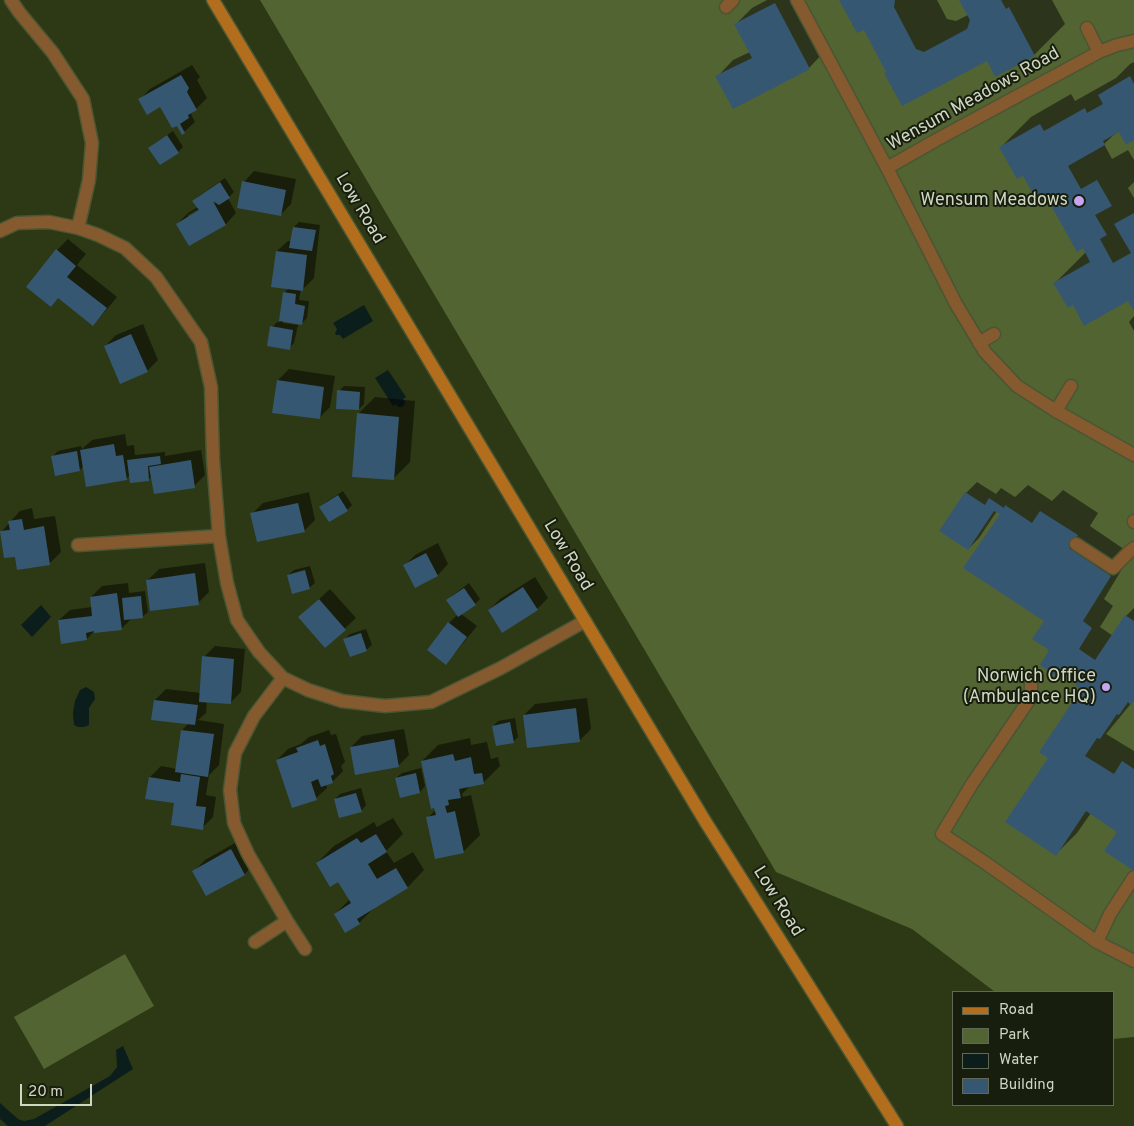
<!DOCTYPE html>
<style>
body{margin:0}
#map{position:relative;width:1134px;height:1126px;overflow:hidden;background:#2d3914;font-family:Overpass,sans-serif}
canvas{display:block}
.legend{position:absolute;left:952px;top:991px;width:162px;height:115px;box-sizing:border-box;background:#181e0e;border:1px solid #616856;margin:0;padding:6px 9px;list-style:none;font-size:15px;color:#cfd7c2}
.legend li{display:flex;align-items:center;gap:10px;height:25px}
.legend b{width:25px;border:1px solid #616856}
.scale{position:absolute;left:20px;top:1084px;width:72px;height:22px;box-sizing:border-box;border:2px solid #cfd7c2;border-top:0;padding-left:6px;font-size:15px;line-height:18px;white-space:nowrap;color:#cfd7c2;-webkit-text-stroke:4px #181e0e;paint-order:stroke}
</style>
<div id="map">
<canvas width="1134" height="1126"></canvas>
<ul class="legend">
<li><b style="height:6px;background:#b26d1d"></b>Road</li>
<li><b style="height:14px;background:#536433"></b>Park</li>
<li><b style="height:14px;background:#0c1e1c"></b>Water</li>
<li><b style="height:14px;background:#365772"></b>Building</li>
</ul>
<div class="scale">20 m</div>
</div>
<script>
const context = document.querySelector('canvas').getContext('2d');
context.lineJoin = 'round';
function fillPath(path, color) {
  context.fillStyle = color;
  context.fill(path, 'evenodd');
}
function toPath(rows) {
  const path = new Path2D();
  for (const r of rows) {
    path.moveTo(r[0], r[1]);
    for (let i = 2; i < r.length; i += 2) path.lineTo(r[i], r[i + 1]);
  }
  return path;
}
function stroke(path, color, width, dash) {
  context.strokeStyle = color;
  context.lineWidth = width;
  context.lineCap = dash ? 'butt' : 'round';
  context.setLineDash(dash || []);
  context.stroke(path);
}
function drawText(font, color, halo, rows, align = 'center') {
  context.font = font + ' Overpass,sans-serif';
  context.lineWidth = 4;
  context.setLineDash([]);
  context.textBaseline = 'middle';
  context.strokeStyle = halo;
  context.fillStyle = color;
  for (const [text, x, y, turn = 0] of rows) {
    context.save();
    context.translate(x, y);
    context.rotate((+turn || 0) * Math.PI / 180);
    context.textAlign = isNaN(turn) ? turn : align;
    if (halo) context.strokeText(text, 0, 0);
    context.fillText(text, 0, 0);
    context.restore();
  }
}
fillPath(toPath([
 [260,0,1134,0,1134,1037,1113,1039,1113,992,995,992,912,929,776,872],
 [125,954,154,1006,44,1069,14,1017]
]), '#536433');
fillPath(toPath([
 [364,305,373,321,343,339,340,335,336,335,335,333,337,329,333,323],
 [388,370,406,397,403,399,405,402,404,405,402,407,398,407,396,404,393,406,375,378],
 [41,605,51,617,32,637,21,625],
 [86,687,94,692,95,699,89,708,89,725,84,727,78,727,74,725,73,713,75,701,80,690],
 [123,1046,133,1069,45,1126,8,1126,0,1119,0,1103,18,1119,24,1121,34,1119,110,1076,117,1067,116,1050]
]), '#0c1e1c');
fillPath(toPath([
 [767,0,799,0,825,51,809,68,717,77,733,60,750,52,736,24,752,8],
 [841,0,937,0,947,19,956,21,968,15,960,0,1052,0,1065,24,1034,55,887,72,864,28],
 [1134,62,1134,139,1119,130,1104,144,1112,159,1128,150,1134,160,1134,182,1128,188,1134,198,1134,309,1129,299,1073,304,1055,283,1086,252,1044,191,1024,174,1001,147,1031,117,1071,94,1075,101,1116,78,1130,64],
 [192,65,200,77,197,80,207,98,191,114,195,122,184,132,161,106,139,100,150,89],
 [173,131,183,147,178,152,150,148,155,143],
 [254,171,296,179,291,204,280,215,244,182],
 [225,178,234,192,228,198,236,213,226,224,189,245,177,224,188,213,198,207,194,201,199,196],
 [218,198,219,200,188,218,188,215],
 [299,222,320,225,314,278,303,289,301,289,299,300,309,301,307,318,302,323,283,320,283,323,298,325,294,343,289,348,272,327,277,322,280,322,284,293,289,288,277,251,288,241,292,241,294,227],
 [68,239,86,254,77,265,117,297,103,314,92,325,58,297,57,250],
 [1134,316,1134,331,1129,322],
 [143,324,158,360,147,371,105,346,116,335],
 [289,369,335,376,330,407,319,418,278,380],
 [344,386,365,387,364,404,359,409,339,391],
 [375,397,415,401,410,462,393,479,358,414],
 [125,434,127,446,134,445,135,455,165,452,165,456,201,450,205,475,194,486,152,476,149,479,131,482,130,475,126,479,84,466,80,470,56,474,53,456,58,451,81,446,82,449,92,440],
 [977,482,996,494,1001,488,1015,497,1028,485,1052,501,1063,490,1098,513,1090,526,1131,554,1104,599,1113,606,1100,627,1113,636,1126,616,1134,608,1134,700,1106,734,1134,751,1134,870,1119,831,1091,813,1077,833,1056,854,1050,758,1082,689,1078,683,1060,671,1056,675,1045,621,1001,514,997,511,979,538,968,549,941,531,966,493],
 [343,491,352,505,347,510,321,507,326,502],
 [309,492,315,520,304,531,252,514,263,503],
 [32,508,34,519,55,516,61,552,50,563,1,532,20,511],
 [438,543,448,564,438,575,404,566,415,555],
 [205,563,209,592,198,603,148,580,159,569],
 [310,566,315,583,309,588,288,575,294,570],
 [535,577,548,598,537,609,489,610,500,599],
 [128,583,129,593,145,591,148,612,142,617,132,618,121,629,95,630,87,639,59,620,70,610,92,607,91,597,102,586],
 [469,583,480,599,475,604,461,614,477,626,456,652,446,663,449,623,458,614,448,600,453,595],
 [330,589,356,618,325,647,299,617],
 [366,629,372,645,366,650,345,639,350,634],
 [215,646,245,649,241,692,230,703,207,701,206,713,198,720,224,724,219,765,209,775,206,795,216,797,213,817,202,828,150,777,161,766,177,769,182,730,189,723,155,700,166,689,201,693,204,657],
 [587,698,591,729,580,740,528,747,524,715,535,704],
 [515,718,518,737,513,742,493,726,498,721],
 [404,729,409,755,398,766,351,747,362,736],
 [329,730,331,735,336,734,345,762,341,766,343,771,332,782,326,784,327,788,316,798,277,760,288,749,301,744,309,737],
 [470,738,471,745,487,742,491,759,498,757,500,766,483,783,471,785,462,794,463,797,471,795,480,835,463,852,428,818,436,809,422,761,438,745],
 [421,768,425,786,420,792,396,778,402,773],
 [361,788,366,805,361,811,335,799,340,794],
 [393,818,403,834,386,851,394,863,413,852,424,870,408,887,376,906,359,923,346,931,335,914,350,899,339,880,317,863,334,846,374,822,377,827],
 [242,839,255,863,245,874,207,895,194,871,205,860]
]), '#0007');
fillPath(toPath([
 [839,0,895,0,894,7,916,49,924,52,967,29,970,20,959,0,1001,0,1006,9,1009,7,1035,56,995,77,987,61,902,106,884,73,886,72,864,30,857,33],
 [775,3,810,69,733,109,715,76,752,58,734,24],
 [181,75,189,88,187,92,197,110,188,115,189,118,180,124,185,133,182,135,177,126,172,128,160,107,147,115,138,99],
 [1130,76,1134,84,1134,140,1126,145,1119,132,1103,141,1105,145,1068,166,1081,189,1097,180,1112,206,1095,215,1107,235,1100,239,1113,263,1131,253,1114,224,1134,213,1134,312,1128,301,1084,326,1073,305,1068,308,1053,283,1090,262,1083,248,1077,252,1044,193,1035,197,1023,176,1017,179,999,147,1040,124,1044,131,1085,108,1087,113,1103,104,1098,95],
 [167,135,179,153,160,165,148,148],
 [242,181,286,190,281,216,237,208],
 [220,182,230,198,219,205,213,201,226,225,189,246,176,224,199,210,192,201],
 [293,227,316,230,312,251,289,248],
 [56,249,76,266,67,277,107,308,93,326,58,298,51,307,26,287],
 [276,251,307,255,303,291,271,287],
 [283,292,296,294,295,304,305,306,302,325,279,321],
 [270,326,293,330,290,350,267,346],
 [131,334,148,372,120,384,104,346],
 [277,380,324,387,320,419,272,413],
 [337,390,360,392,359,410,336,409],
 [357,413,399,417,394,480,352,477],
 [114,444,116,456,123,455,127,480,86,487,80,450],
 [77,451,80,471,55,476,51,456],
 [160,456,161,464,148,466,149,481,130,483,127,460],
 [191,460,195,488,154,494,149,467],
 [965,492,985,505,989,498,1004,508,1005,505,1032,523,1040,511,1078,535,1069,548,1111,576,1083,621,1092,628,1079,649,1095,660,1125,615,1134,621,1134,700,1131,705,1128,702,1119,715,1117,714,1100,739,1097,738,1085,756,1114,774,1122,761,1134,769,1134,871,1104,851,1117,832,1086,811,1056,856,1005,822,1048,758,1039,752,1081,689,1075,685,1077,683,1059,671,1056,676,1040,665,1049,650,1032,639,1044,621,963,568,1000,514,994,511,968,550,939,531],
 [338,495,348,511,329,522,319,507],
 [298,503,305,532,257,542,250,513],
 [22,519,24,530,44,526,50,565,17,570,15,557,4,558,0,531,10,530,8,521],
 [426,553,438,576,415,588,403,565],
 [305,570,310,589,292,594,287,575],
 [195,573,199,605,150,611,146,580],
 [523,587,538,610,502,633,488,610],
 [464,588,476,605,458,617,446,600],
 [117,593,122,630,94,633,94,631,86,633,87,640,61,644,58,620,92,616,90,597],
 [141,596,143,618,124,620,122,598],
 [319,599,346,630,325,648,298,617],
 [448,622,467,637,446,665,427,650],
 [361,633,367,651,350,657,343,639],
 [202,656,234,659,231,704,199,702],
 [154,700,198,705,195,725,151,720],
 [576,708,580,742,527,748,523,715],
 [510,722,514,743,496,746,492,726],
 [181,730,214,734,208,777,175,772],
 [394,739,399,767,355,775,350,747],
 [318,740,320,746,325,744,334,774,331,776,333,783,321,787,318,779,311,782,317,800,292,808,276,760,298,752,296,748],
 [453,754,455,761,471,757,474,774,482,773,484,784,459,789,461,798,448,800,449,805,445,806,447,813,455,811,464,853,435,859,426,817,436,815,434,808,431,809,421,761],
 [416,773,420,793,400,798,395,778],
 [181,774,200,777,196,806,206,807,203,830,171,825,174,803,145,799,149,777,180,782],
 [356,793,362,812,339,818,334,799],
 [376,834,387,852,368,864,377,879,396,868,408,888,357,919,360,924,345,933,334,914,351,903,338,882,330,887,316,863,357,838,361,843],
 [231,849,245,875,206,896,192,871]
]), '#365772');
const lane = toPath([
 [797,0,887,168],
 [726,7,733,0],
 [1087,28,1099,52],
 [1134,41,1117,45,1099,52,938,139,887,168,956,304,985,352,1017,386,1056,411,1134,455],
 [979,343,994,334],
 [1056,411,1071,386],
 [1134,521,1134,522],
 [1076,544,1113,568,1129,552,1134,548],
 [1031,682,1031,697,972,784,942,834,987,864,1097,942,1134,961],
 [1097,942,1110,914,1134,877]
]);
const street = toPath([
 [11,0,19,12,53,53,83,99,92,143,89,180,78,228],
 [0,231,17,223,49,222,78,228,98,235,125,248,156,277,201,342,211,387,213,459,219,536,227,583,237,620,259,652,283,678,308,690,342,701,385,706,431,702,501,668,585,621],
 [78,545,219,536],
 [283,678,254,716,235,753,230,790,234,823,248,854,287,921,305,949],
 [255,942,287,921]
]);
const secondary = toPath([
 [213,0,705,821,897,1126]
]);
stroke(lane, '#4a5533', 15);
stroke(street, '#4a5533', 15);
stroke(secondary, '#4a5533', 15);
stroke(lane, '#855a2e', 12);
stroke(street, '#855a2e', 12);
stroke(secondary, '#b26d1d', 12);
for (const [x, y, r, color] of [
 [1079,201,6,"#c6a6f0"],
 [1106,687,5,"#c6a6f0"]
]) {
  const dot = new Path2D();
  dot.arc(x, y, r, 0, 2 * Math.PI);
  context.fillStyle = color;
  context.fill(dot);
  stroke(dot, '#181e0e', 2);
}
drawText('18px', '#cfd7c2', '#181e0e', [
 ["Wensum Meadows Road",974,100,-29],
 ["Low Road",359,209,59],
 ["Low Road",567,556,59],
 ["Low Road",777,902,58]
]);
drawText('18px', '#cfd7c2', '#181e0e', [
 ["Wensum Meadows",1068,201],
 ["Norwich Office",1096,677],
 ["(Ambulance HQ)",1096,698]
], 'right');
</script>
